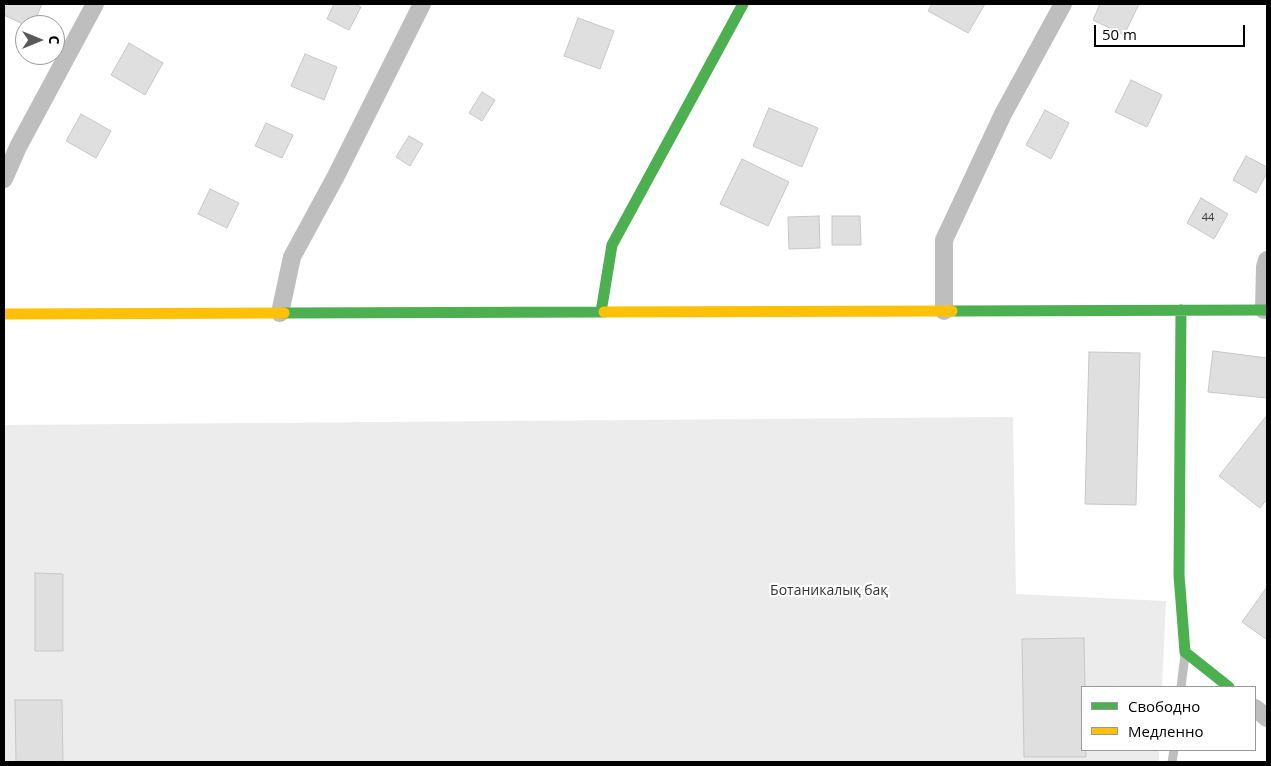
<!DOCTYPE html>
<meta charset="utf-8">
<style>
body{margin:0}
#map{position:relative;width:1271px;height:766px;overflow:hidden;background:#fff;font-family:"Open Sans",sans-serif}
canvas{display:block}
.frame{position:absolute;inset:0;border:5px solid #000;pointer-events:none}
.legend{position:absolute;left:1081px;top:686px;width:175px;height:65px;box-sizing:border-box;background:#fff;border:1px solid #999;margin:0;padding:6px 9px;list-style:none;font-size:15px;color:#000}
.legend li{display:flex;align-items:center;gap:10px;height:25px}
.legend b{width:25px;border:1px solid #999}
.north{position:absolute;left:15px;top:15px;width:50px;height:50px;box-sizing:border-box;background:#fff;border:1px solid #999;border-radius:50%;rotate:90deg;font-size:14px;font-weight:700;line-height:20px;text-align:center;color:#000}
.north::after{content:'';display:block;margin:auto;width:18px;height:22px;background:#595959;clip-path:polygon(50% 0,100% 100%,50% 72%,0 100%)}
.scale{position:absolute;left:1094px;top:25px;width:151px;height:22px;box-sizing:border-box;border:2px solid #000;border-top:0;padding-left:6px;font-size:15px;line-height:18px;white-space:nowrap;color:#000;-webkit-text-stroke:4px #fff;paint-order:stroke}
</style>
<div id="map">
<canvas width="1271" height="766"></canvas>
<div class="frame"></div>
<ul class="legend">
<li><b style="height:6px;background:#4caf50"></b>Свободно</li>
<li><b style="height:6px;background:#ffc107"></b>Медленно</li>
</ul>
<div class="north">С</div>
<div class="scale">50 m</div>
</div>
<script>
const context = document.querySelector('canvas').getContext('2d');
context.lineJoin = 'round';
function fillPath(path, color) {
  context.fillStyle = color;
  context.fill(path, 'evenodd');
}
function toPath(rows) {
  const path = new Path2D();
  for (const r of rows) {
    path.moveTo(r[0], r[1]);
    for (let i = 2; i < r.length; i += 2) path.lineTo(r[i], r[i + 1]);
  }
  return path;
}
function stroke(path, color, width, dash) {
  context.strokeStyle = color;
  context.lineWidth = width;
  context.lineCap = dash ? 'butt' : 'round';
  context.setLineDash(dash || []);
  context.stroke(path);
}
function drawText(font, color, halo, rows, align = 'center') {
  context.font = font + ' "Open Sans",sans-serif';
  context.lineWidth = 4.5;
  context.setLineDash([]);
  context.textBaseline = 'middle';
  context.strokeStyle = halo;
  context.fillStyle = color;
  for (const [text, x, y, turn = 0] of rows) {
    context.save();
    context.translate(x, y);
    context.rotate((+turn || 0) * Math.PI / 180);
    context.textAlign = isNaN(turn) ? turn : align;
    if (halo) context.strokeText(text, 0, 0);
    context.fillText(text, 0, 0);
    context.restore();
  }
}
fillPath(toPath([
 [1013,417,1016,594,1166,601,1162,687,1082,687,1082,750,1159,750,1159,762,4,762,4,425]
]), '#ececec');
const building = toPath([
 [7,4,42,4,33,25,25,25,4,15,4,10,7,4],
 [334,4,354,4,361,7,349,30,327,19,334,4],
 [932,4,985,4,968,33,928,11,932,4],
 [1100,4,1139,4,1124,35,1093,20,1100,4],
 [578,18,614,31,600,69,564,56,578,18],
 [129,43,163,63,145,95,111,75,129,43],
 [305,54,337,67,324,100,291,86,305,54],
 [1131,80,1162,95,1147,127,1115,112,1131,80],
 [482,92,495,100,482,121,469,113,482,92],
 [769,108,818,128,802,167,753,146,769,108],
 [1045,110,1069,123,1051,159,1026,145,1045,110],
 [81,114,111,131,96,158,66,141,81,114],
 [266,123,293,135,282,158,255,146,266,123],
 [409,136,423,144,410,166,396,157,409,136],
 [1246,156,1267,167,1267,173,1256,193,1233,180,1246,156],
 [742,159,789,182,768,226,720,204,742,159],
 [210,189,239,203,227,228,198,214,210,189],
 [1201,198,1228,214,1214,239,1187,223,1201,198],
 [819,216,820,248,789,249,788,217,819,216],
 [832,216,860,216,861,245,832,245,832,216],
 [1213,351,1267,358,1267,398,1208,392,1213,351],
 [1089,352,1140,353,1136,505,1085,504,1089,352],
 [1267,415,1267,499,1260,508,1219,476,1267,415],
 [35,573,63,574,63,651,35,651,35,573],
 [1267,587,1267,637,1266,639,1242,622,1267,587],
 [1084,638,1085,687,1082,687,1082,750,1086,750,1086,757,1024,757,1022,639,1084,638],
 [15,700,62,700,63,762,16,762,15,700]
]);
fillPath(building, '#dfdfdf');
stroke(building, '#c7c7c7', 1);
stroke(toPath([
 [1181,687,1185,655],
 [1172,762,1174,750]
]), '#bebebe', 9);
stroke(toPath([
 [4,179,18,147,95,4],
 [1264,310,1265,267,1267,260],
 [944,311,944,240,1003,114,1063,4],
 [280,313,292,257,336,176,422,4],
 [1255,708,1267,718]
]), '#bebebe', 18);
stroke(toPath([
 [1181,310,1179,575,1185,652,1229,687],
 [952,311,1267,310],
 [601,312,612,245,743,4],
 [284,313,604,312]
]), '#4caf50', 11);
stroke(toPath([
 [604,312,952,311],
 [4,314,284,313]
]), '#ffc107', 11);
drawText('11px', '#383838', null, [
 ["44",1208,218]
]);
drawText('14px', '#333', '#fff', [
 ["Ботаникалық бақ",829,591]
]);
</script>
